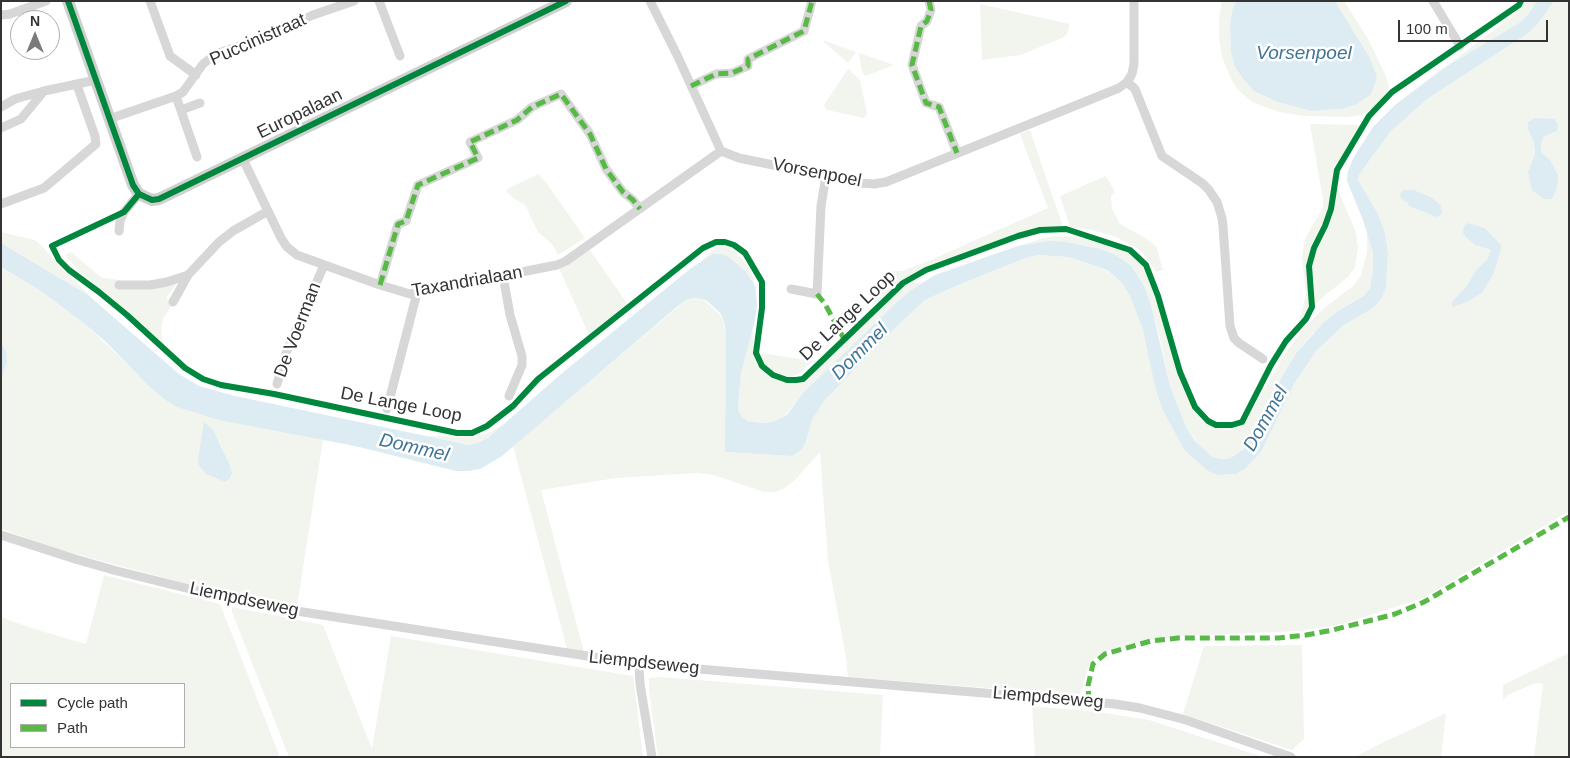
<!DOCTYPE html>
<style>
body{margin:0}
#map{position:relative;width:1570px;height:758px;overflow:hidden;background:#fff;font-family:Helvetica,sans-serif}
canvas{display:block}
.frame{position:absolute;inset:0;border:2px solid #333;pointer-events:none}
.legend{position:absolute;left:10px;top:683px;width:175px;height:65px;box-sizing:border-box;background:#fff;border:1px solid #adadad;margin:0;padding:6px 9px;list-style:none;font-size:15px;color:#333}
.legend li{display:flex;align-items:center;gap:10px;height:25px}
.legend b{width:25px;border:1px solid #adadad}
.north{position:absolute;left:10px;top:10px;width:50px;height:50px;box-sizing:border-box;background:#fff;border:1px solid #adadad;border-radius:50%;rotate:0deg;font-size:14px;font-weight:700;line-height:20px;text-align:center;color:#333}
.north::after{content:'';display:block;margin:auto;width:18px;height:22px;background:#7a7a7a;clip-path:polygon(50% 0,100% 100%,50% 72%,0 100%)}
.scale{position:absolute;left:1398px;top:20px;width:150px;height:22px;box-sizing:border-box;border:2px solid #333;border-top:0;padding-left:6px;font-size:15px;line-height:18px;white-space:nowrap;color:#333;-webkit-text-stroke:4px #fff;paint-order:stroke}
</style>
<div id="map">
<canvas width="1570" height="758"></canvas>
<div class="frame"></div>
<ul class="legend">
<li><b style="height:6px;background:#00873e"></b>Cycle path</li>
<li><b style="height:6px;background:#58b947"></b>Path</li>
</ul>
<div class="north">N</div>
<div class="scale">100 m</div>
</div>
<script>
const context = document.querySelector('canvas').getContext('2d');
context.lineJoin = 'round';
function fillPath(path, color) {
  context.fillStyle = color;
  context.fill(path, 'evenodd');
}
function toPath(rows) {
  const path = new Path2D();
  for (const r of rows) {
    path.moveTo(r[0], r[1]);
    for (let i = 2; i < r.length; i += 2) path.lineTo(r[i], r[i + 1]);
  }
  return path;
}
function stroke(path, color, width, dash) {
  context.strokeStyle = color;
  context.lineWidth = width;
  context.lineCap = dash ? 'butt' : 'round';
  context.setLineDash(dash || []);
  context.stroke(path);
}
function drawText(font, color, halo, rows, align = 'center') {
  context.font = font + ' Helvetica,sans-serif';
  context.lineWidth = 5;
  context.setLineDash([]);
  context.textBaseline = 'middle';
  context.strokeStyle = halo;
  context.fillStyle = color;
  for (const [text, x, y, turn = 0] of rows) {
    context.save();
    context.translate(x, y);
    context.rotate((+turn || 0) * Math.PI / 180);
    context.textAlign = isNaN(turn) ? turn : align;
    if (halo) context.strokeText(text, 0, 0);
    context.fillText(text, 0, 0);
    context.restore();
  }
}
fillPath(toPath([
 [1222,1,1236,1,1232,11,1230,27,1231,51,1278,102,1311,111,1342,109,1357,104,1374,69,1370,58,1335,1,1344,1,1368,39,1386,76,1389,87,1387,93,1373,108,1361,115,1347,117,1304,116,1279,112,1252,102,1237,89,1230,77,1222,57,1219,37,1219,17],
 [1525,1,1537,1,1527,16,1519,23,1444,68,1511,17],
 [1554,1,1569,1,1569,511,1423,598,1342,624,1300,631,1183,636,1149,640,1112,649,1095,658,1090,664,1086,674,1082,690,1079,695,848,677,846,657,828,561,820,452,795,480,785,488,774,492,764,492,714,475,698,473,616,478,541,490,584,652,567,649,513,446,686,300,694,298,703,299,723,318,726,338,725,452,792,456,806,443,812,420,824,401,895,328,925,300,958,285,1023,259,1037,255,1069,257,1106,270,1122,283,1130,296,1143,330,1163,411,1185,451,1208,471,1218,475,1236,474,1245,469,1261,452,1294,384,1317,350,1344,325,1373,308,1386,287,1388,253,1385,232,1378,214,1358,180,1359,175,1366,165,1391,131,1407,116,1427,99,1527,34,1537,25],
 [1528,129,1543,136,1541,143,1541,152,1550,161,1528,172,1535,154,1534,143],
 [1468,223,1485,228,1501,245,1493,275,1482,293,1469,301,1455,298,1467,287,1477,269,1488,258,1491,250,1485,248],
 [980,4,1069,24,1068,32,1064,37,1020,55,982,60],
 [822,40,856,52,848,63],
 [859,53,894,65,866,76,862,72],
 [848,69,860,80,867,114,864,118,827,110,824,105],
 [1310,124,1362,125,1339,161,1335,172,1335,182,1356,233,1358,247,1355,267,1349,276,1322,298,1300,320,1306,294,1302,257,1305,239,1323,207,1323,199],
 [1030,130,1063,227,1034,230,950,259,921,271,903,281,873,305,890,271,902,271,924,263,1048,208,1020,134],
 [538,174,547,184,585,238,558,255,552,244,538,232,525,205,513,198,507,192,507,189],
 [1106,176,1115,192,1111,196,1112,209,1120,224,1145,238,1156,246,1163,270,1156,272,1142,252,1134,246,1114,236,1092,230,1070,227,1060,196],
 [1367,230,1373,253,1373,270,1370,287,1365,296,1338,311,1311,335,1297,352,1284,373,1245,448,1231,458,1222,459,1212,457,1202,449,1187,429,1170,386,1159,334,1145,288,1050,241,1018,246,1047,237,1070,236,1111,245,1130,253,1139,261,1145,269,1153,285,1191,404,1202,421,1209,426,1218,429,1230,430,1240,426,1246,421,1284,355,1303,329,1321,311,1354,285,1361,275,1367,252],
 [1,232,35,240,42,246,54,260,95,301,88,295,1,243],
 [721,246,728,247,735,252,745,262,751,271,755,286,746,272,729,257,716,254,700,262,715,248],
 [589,249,629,306,590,337,559,268],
 [71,252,102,278,120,280,119,286,178,282,166,298,173,303,163,319,161,331,163,345,126,310,79,271,65,255],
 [1,267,41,291,85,324,164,399,195,413,323,440,297,606,223,593,195,586,57,549,1,529,1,379,6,352,1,341],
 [219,441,229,463,225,482,206,474,199,466],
 [923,282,895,304,830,367,802,394,783,418,773,422,761,423,748,421,742,417,739,412,738,405,741,374,753,329,754,354,756,362,760,368,772,378,780,381,802,383,895,294,907,284],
 [761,353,813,361,797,375,788,377,774,372,767,367,761,358],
 [505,424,488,438,478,443,469,445,427,436,475,437,488,433],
 [104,575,220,604,280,757,1,757,1,617,34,629,86,644],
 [11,684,184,684,184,747,11,747],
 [232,607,323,625,372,749,391,636,633,676,643,757,289,757,232,612],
 [1302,645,1304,739,1292,750,1183,714,1204,646],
 [1569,653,1569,757,1534,757,1543,684,1537,683,1531,685,1508,695,1503,700,1503,685],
 [660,677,883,695,880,757,658,757,649,689,649,678],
 [1032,706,1098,712,1149,720,1263,757,1035,757],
 [1446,713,1441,757,1355,757,1378,745]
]), '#f1f5ed');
fillPath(toPath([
 [1236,1,1335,1,1370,58,1374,69,1377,77,1371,94,1357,104,1342,109,1311,111,1278,102,1254,91,1245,81,1235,67,1231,51,1230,27,1232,11],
 [1537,1,1554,1,1537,25,1527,34,1427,99,1391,131,1366,165,1359,175,1358,180,1378,214,1385,232,1388,253,1386,287,1381,299,1373,308,1344,325,1317,350,1294,384,1261,452,1245,469,1236,474,1218,475,1208,471,1185,451,1163,411,1155,386,1143,330,1130,296,1122,283,1107,270,1069,257,1037,255,1023,259,958,285,925,300,895,328,824,401,812,420,806,442,802,449,792,456,725,452,726,338,725,326,723,318,720,313,707,301,703,299,694,298,686,300,679,305,502,456,480,469,469,471,456,471,355,446,219,420,177,407,164,399,149,386,106,342,85,324,41,291,1,267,1,243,88,295,179,374,199,386,235,396,469,445,478,443,488,438,561,374,690,269,713,254,721,254,729,257,746,272,755,286,757,304,755,320,741,374,738,405,739,412,742,417,748,421,761,423,773,422,787,415,802,394,895,304,910,291,935,275,1018,246,1049,241,1066,242,1099,249,1113,254,1123,260,1132,267,1145,288,1152,309,1170,386,1187,429,1195,441,1212,457,1222,459,1231,458,1245,448,1284,373,1297,352,1323,323,1338,311,1364,296,1370,288,1373,270,1373,253,1363,220,1347,181,1348,171,1354,157,1373,127,1395,105,1444,68,1519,23,1527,16],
 [1535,118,1554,119,1558,124,1557,131,1544,136,1541,143,1541,152,1550,160,1558,175,1557,188,1552,199,1544,199,1532,190,1528,172,1535,154,1534,143,1528,129,1528,122],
 [1404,190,1414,190,1432,198,1441,206,1442,214,1437,217,1409,206,1407,202,1402,200,1400,194],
 [1468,223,1485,228,1501,245,1500,253,1493,275,1482,293,1469,301,1453,307,1451,304,1455,298,1466,287,1477,269,1488,258,1491,250,1476,245,1468,239,1463,233,1464,226],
 [1,341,6,352,7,362,1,379],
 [204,422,213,430,229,463,232,473,230,478,225,482,206,474,199,466,198,459]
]), '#ddebf3');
stroke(toPath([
 [150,1,170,56,196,75],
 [379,1,400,56],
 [650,1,678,57,721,151,739,158,861,183,874,184,886,182,1119,88,1127,82,1132,74,1134,64,1134,1],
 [929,1,931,10,927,21,921,26,912,65,926,103,939,107,957,153],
 [1433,1,1460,46],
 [1,15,10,14,46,1],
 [1127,82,1135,89,1162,156,1202,183,1209,190,1217,202,1222,218,1223,226,1230,326,1234,338,1239,343,1263,359],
 [691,86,716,74,732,73,748,66,748,59,804,31,812,1],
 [44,91,96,80],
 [176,96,197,157],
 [1,107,15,99,44,91,21,119,1,128],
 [181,110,200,103],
 [109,119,176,96,183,92,203,64,216,54,271,35,313,15,354,1],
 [242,157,281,238,287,247,297,255,380,285,410,294,557,265,566,261,721,151],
 [1,204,44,188,96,144,95,136,77,85],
 [119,231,120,221,124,212,139,194],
 [503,276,510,315,522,356,522,365,509,396],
 [119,285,150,285,167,282,188,275],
 [380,285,398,224,406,221,418,185,478,158,470,142,517,120,532,107,561,94,590,134,606,169,623,192,633,200,640,209],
 [791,289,817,294,821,206,826,176],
 [173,302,188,275,219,242,233,231,268,211],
 [277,384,286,353,324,265],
 [387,409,417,293],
 [1,535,75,559,117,571,222,597,277,608,639,664,1115,704,1140,708,1186,720,1291,757],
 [639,664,640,684,652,757]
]), '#d7d7d7', 9);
stroke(toPath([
 [68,1,133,185,139,194,152,200,159,199,566,1]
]), '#d0d0d0', 12);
stroke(toPath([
 [929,1,931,10,927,21,921,26,912,65,926,103,939,107,957,153],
 [691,86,716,74,732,73,748,66,748,59,804,31,812,1],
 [380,285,398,224,406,221,418,185,478,158,470,142,517,120,532,107,561,94,590,134,606,169,623,192,633,200,640,209],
 [817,294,825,304,844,339],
 [1089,701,1088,686,1093,664,1105,654,1151,641,1178,638,1279,638,1306,635,1333,630,1395,614,1424,602,1569,517]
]), '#58b947', 5, [10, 5]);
stroke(toPath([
 [68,1,133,185,139,194,152,200,159,199,566,1],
 [139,194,124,212,52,246,59,260,69,270,99,292,127,315,185,368,203,379,221,385,274,394,457,433,472,433,487,426,513,406,538,379,703,248,716,242,725,242,734,245,745,253,762,282,762,308,756,353,762,366,773,375,787,380,796,380,803,379,903,283,926,270,1018,236,1040,230,1066,229,1130,250,1146,265,1158,296,1180,372,1195,407,1208,421,1216,425,1232,425,1242,422,1271,365,1286,341,1306,319,1312,307,1309,266,1314,248,1325,226,1331,209,1337,170,1369,116,1392,92,1519,5,1521,1]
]), '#00873e', 6);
drawText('18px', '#333', '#fff', [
 ["Puccinistraat",258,40,-24],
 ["Europalaan",300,114,-26],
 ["Vorsenpoel",817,173,11],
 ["Taxandrialaan",467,282,-10],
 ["De Lange Loop",848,316,-43],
 ["De Voerman",298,330,-69],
 ["De Lange Loop",401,405,11],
 ["Liempdseweg",244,600,12],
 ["Liempdseweg",644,663,6],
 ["Liempdseweg",1048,698,5]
]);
drawText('italic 19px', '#3f7597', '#fff', [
 ["Vorsenpoel",1304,54],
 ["Dommel",860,352,-45],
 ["Dommel",1266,419,-61],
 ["Dommel",414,448,13]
]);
</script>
